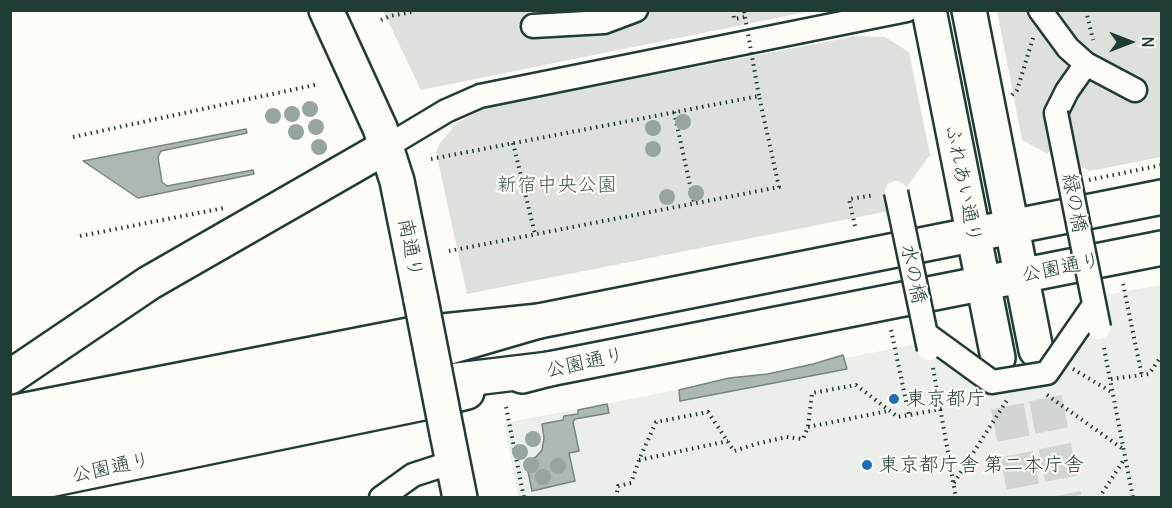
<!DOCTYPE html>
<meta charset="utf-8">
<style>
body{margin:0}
#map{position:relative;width:1172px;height:508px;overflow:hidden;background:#fdfcf7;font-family:Delius,sans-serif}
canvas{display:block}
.frame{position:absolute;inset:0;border:12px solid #1f3d34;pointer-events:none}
.north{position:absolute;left:1100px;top:12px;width:60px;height:60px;-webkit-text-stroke:4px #fdfcf7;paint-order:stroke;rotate:90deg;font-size:16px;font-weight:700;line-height:24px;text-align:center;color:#1f3d34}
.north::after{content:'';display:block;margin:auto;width:21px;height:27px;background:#1f3d34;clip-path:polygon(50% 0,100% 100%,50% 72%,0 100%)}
</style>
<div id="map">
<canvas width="1172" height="508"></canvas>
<div class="frame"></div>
<div class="north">N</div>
</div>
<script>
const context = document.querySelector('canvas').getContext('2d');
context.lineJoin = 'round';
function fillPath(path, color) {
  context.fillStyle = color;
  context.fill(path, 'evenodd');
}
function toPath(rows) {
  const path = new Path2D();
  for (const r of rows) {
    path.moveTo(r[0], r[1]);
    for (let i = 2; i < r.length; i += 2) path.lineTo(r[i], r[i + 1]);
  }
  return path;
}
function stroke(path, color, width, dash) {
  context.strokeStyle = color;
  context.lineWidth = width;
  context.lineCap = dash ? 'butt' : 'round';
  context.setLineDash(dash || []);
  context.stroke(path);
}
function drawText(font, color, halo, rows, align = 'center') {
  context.font = font + ' Delius,"Klee One",sans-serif';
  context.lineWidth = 4.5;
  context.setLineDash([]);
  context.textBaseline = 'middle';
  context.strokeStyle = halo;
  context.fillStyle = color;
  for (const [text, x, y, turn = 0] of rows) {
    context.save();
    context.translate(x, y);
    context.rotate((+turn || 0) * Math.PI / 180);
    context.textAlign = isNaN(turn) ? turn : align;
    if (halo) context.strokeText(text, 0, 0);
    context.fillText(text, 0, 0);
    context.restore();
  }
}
fillPath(toPath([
 [1161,285,1161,497,518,497,504,423,939,340,992,376,1048,365,1099,296]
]), '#eceee9');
fillPath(toPath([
 [383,11,811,11,421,90],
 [997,11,1161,11,1161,157,1090,171,1048,152,1048,154,1022,140],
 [856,36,885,37,909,52,930,155,889,211,467,294,436,152,440,143,457,123,485,108]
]), '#dde0db');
const water = toPath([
 [246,129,247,133,161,151,158,157,162,182,167,186,253,170,254,174,138,198,83,161,246,129],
 [843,355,847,369,680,401,679,390,729,378,768,374,813,364,843,355],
 [607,404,609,413,575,419,573,422,579,451,569,453,575,481,532,491,526,462,536,457,542,450,544,438,542,424,563,420,564,416,578,414,578,410,607,404]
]);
fillPath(water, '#aeb8b1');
stroke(water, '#75877f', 1.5);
stroke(toPath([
 [1036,350,1065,498],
 [998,358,1025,498]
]), '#d1d6d0', 33, [33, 16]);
const street = toPath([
 [1040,10,1068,48,1086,64],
 [533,26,604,22,636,10],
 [1056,113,1067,91,1086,64,1135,90],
 [386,147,446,111,480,96,907,10],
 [381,498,413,475,453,462]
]);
const secondary = toPath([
 [326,10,380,128,397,181,421,300],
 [929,10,998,358],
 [969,10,1036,350],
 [522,376,549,369,1162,248],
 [10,377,149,283,386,147],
 [10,413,414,334,539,321,1162,197],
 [447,433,460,498],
 [10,488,428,402,467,392]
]);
const highway = toPath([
 [10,438,419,356,539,321],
 [10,464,425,384,549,369]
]);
stroke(street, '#1f3d34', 27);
stroke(secondary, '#1f3d34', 38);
stroke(highway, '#1f3d34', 38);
stroke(toPath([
 [733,10,734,19,745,17,744,10],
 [1086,10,1093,40],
 [381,20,390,16,412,12],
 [1012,95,1017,90,1034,35],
 [674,112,694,203],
 [73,137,319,84],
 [513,143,535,234],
 [431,159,759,96,779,187,449,251],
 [1089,180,1162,165],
 [855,226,849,199,875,195],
 [80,236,224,208],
 [1123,284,1142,376],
 [891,330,909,415],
 [1104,348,1133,498],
 [933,368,956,498],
 [1073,369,1113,393],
 [1111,379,1149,374,1162,355],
 [1047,395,1123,449],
 [506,407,524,498],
 [808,427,888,411],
 [639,460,728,441],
 [954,483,1007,400],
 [616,498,618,486,631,483,639,460,656,422,708,412,734,451,756,444,786,437,803,439,808,427,812,393,856,385,898,417,942,409],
 [1099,498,1125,458]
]), '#1f3d34', 4, [1.5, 4.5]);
stroke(street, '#fdfcf7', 22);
stroke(secondary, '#fdfcf7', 33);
stroke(highway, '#fdfcf7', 33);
const streetBridge = toPath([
 [1056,113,1099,328],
 [896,192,929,349],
 [926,334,992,382,1047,373,1094,305]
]);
const secondaryBridge = toPath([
 [421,300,447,433]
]);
stroke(streetBridge, '#1f3d34', 27, []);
stroke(secondaryBridge, '#1f3d34', 38, []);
stroke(toPath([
 [745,17,759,96]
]), '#1f3d34', 4, [1.5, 4.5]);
stroke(streetBridge, '#fdfcf7', 22);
stroke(secondaryBridge, '#fdfcf7', 33);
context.fillStyle = '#98a59e';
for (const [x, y] of [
 [310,109],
 [292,114],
 [273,116],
 [683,122],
 [316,127],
 [653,128],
 [296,132],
 [319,147],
 [653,149],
 [696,193],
 [667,197],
 [533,439],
 [520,452],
 [531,465],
 [558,466],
 [543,477]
]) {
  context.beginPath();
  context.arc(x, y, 8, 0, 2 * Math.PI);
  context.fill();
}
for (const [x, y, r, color] of [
 [894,399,6,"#1f6fb2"],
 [867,465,6,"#1f6fb2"]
]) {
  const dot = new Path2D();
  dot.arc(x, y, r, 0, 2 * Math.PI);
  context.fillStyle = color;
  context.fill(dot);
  stroke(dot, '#fdfcf7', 2);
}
drawText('20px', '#1f3d34', '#fdfcf7', [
 ["ふれあい通り",963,184,79],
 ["緑の橋",1074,203,79],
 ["南通り",410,248,79],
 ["公園通り",1061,268,-11],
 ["水の橋",913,274,78],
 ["公園通り",585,363,-12],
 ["公園通り",111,468,-12]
]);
drawText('20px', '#455e55', '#fdfcf7', [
 ["新宿中央公園",557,185]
]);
drawText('20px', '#1f3d34', '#fdfcf7', [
 ["東京都庁",906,399],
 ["東京都庁舎 第二本庁舎",879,465]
], 'left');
</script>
